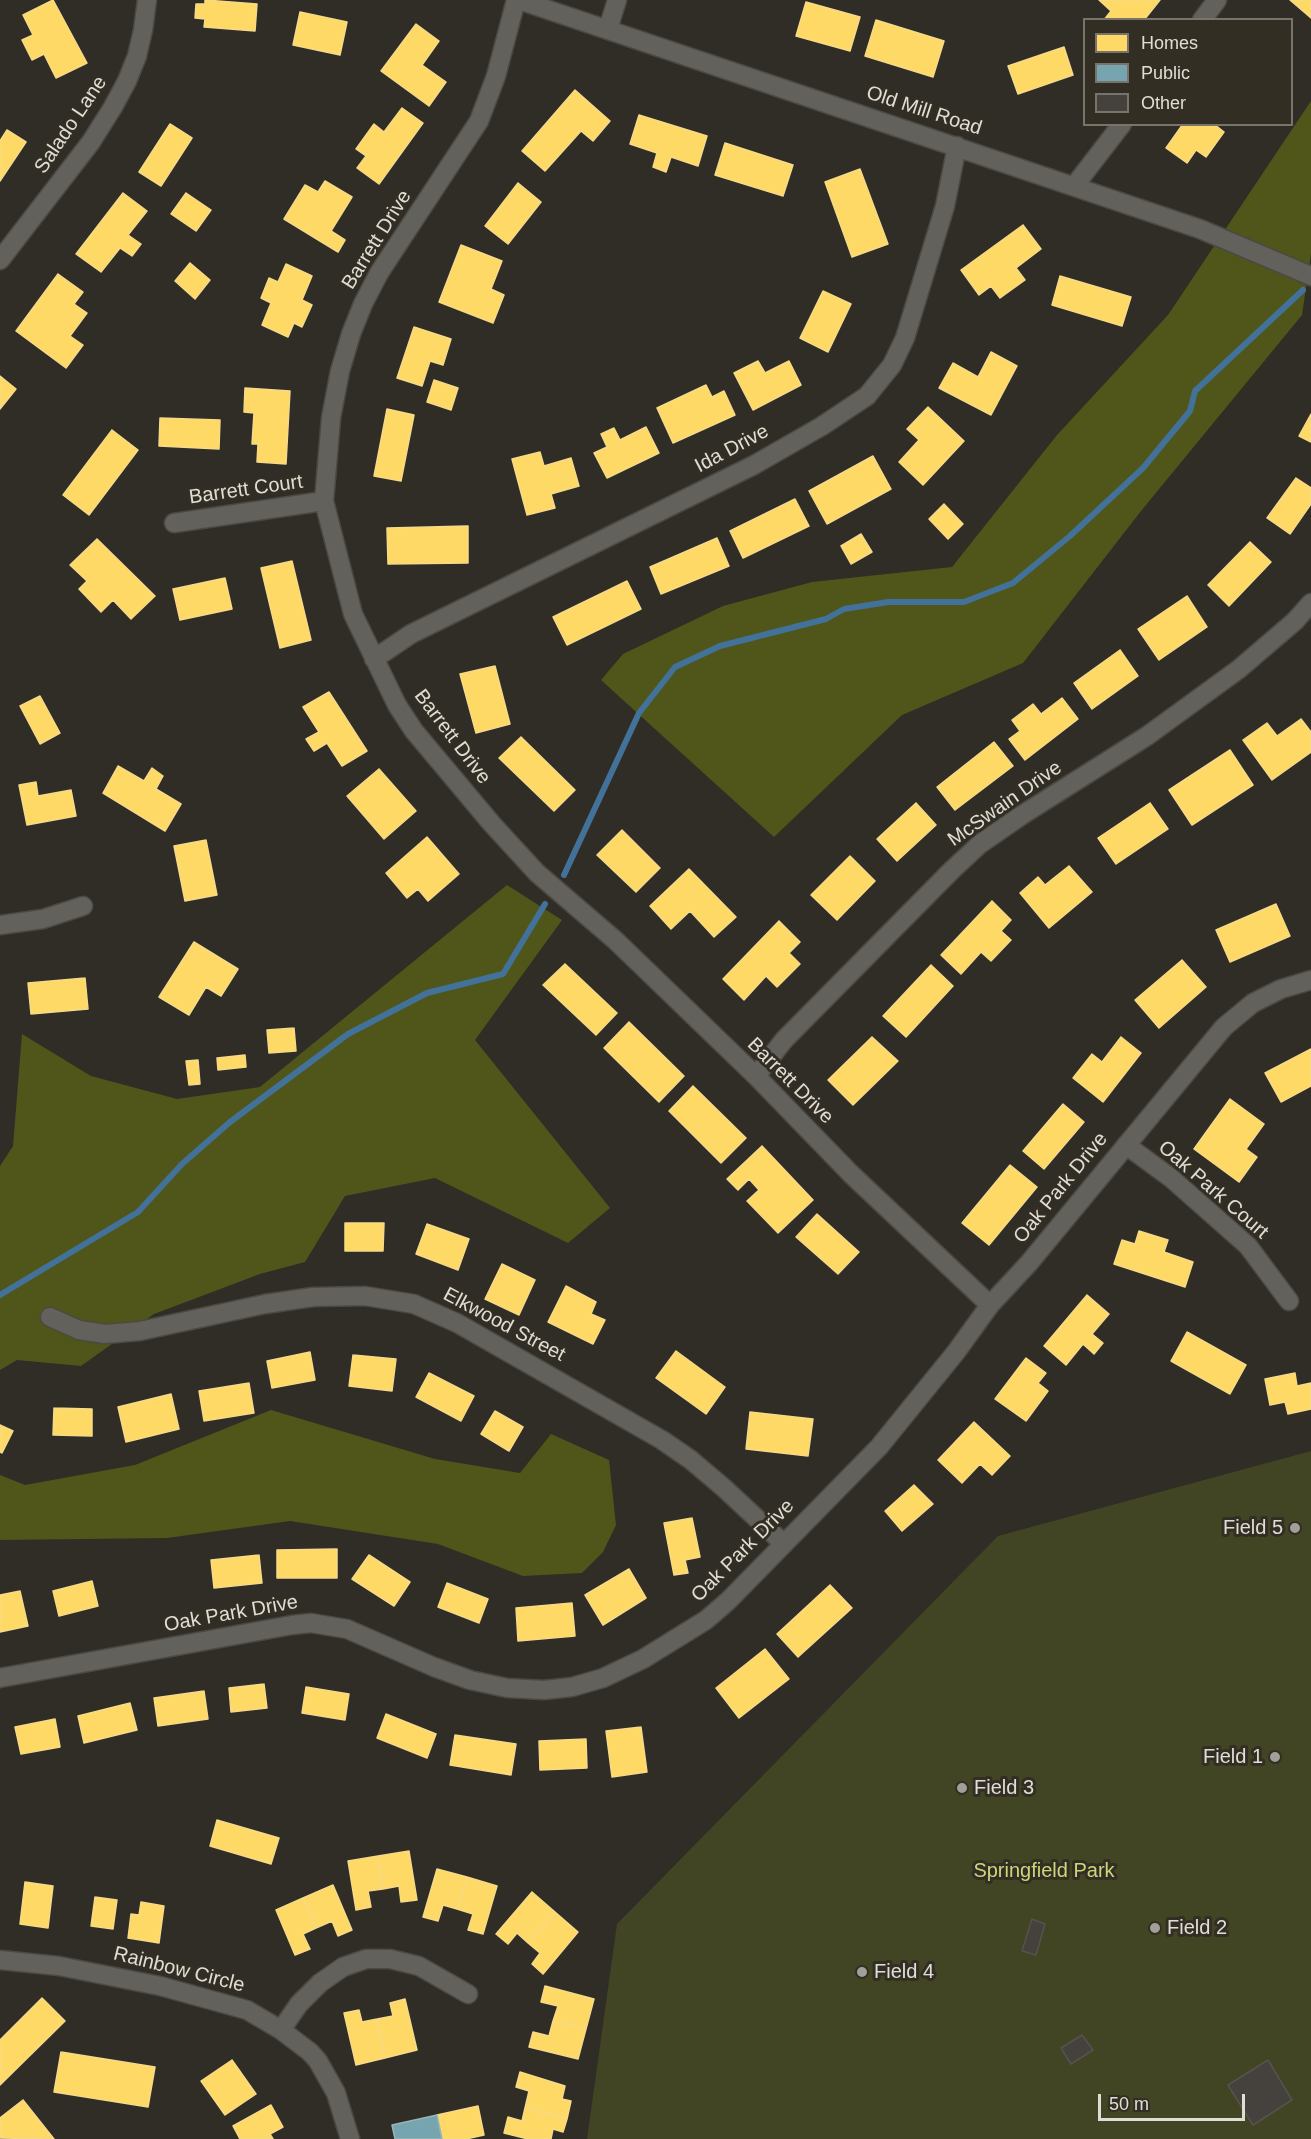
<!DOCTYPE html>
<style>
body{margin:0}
#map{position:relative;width:1311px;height:2139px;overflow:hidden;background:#302d26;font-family:Helvetica,sans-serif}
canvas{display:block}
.legend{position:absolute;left:1083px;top:18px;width:210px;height:108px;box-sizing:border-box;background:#332e23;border:2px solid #78746b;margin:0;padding:8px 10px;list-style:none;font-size:18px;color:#e0ddd6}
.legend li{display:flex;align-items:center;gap:12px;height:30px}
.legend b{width:30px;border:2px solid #78746b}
.scale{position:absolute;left:1098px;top:2094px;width:147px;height:27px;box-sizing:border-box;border:3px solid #e0ddd6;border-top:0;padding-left:8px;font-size:18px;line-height:21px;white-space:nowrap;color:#e0ddd6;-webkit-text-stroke:4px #332e23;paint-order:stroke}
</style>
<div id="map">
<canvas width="1311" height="2139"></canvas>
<ul class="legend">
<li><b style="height:16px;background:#ffd966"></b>Homes</li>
<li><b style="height:16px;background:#76a5af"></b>Public</li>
<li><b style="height:16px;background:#45413d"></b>Other</li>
</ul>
<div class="scale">50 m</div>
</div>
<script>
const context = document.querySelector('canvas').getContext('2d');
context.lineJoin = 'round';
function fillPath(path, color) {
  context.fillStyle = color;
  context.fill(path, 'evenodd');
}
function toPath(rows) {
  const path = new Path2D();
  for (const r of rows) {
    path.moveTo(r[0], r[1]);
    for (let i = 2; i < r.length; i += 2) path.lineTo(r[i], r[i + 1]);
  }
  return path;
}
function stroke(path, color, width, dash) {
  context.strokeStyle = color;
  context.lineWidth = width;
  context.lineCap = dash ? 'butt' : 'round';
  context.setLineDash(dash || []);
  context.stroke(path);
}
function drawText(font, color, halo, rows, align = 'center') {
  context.font = font + ' Helvetica,sans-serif';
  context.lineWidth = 6;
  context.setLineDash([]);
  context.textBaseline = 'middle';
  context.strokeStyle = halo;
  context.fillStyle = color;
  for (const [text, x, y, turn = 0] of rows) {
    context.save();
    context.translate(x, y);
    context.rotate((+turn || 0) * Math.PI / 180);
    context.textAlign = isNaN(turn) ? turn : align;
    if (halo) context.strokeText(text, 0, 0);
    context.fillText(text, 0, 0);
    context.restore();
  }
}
fillPath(toPath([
 [1311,1451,1311,2139,587,2139,617,1924,998,1536]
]), '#424523');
fillPath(toPath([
 [1311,101,1311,254,1302,315,1141,511,1023,663,902,715,774,837,601,680,623,654,723,606,812,582,952,567,1057,435,1168,315],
 [507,885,562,920,475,1040,610,1208,568,1243,435,1178,345,1196,305,1262,260,1274,154,1314,81,1366,17,1360,0,1370,0,1166,13,1146,22,1034,91,1076,177,1099,260,1087],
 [271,1410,435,1459,520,1473,551,1434,609,1460,616,1525,603,1552,582,1573,523,1576,438,1544,290,1521,167,1538,0,1540,0,1475,25,1485,135,1465]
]), '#50551a');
const homes = toPath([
 [53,0,87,63,56,78,44,54,32,60,22,40,33,35,23,15,53,0],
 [205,0,257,4,255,31,204,27,205,19,195,18,196,4,205,4,205,0],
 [1099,0,1160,0,1144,20,1104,20,1111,11,1099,0],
 [1290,0,1311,0,1311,18,1290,0],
 [806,2,860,17,850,51,796,36,806,2],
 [300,12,347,22,340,55,293,45,300,12],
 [876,20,944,41,933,77,865,56,876,20],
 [416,24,439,41,422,65,446,82,429,106,381,71,416,24],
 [1064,47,1073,75,1018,94,1008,66,1064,47],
 [575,90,610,121,593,141,581,131,545,171,522,151,575,90],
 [402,108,423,123,379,184,357,168,366,156,356,149,374,124,384,132,402,108],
 [639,115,707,136,698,166,671,157,666,172,653,167,657,153,630,144,639,115],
 [170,124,192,138,161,186,139,172,170,124],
 [1183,124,1214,124,1224,132,1206,157,1196,150,1187,163,1166,148,1183,124],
 [7,130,26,142,0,181,0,141,7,130],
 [725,143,793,165,783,196,715,175,725,143],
 [860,169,888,244,852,257,825,182,860,169],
 [325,181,352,197,331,231,345,240,338,252,284,219,305,185,318,192,325,181],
 [518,183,541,202,508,244,485,226,518,183],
 [123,193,147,211,128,235,141,244,132,256,120,248,101,272,76,254,123,193],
 [186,193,211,210,196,231,171,214,186,193],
 [1023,225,1041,249,1016,268,1025,280,1000,298,991,286,979,295,961,270,1023,225],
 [461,245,502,261,491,289,504,295,493,323,439,302,461,245],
 [190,263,210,280,195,299,175,281,190,263],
 [286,264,312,276,302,300,312,305,302,327,294,323,288,337,262,325,271,303,261,298,269,278,278,282,286,264],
 [58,274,83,292,74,304,87,313,70,336,83,345,66,368,16,331,58,274],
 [1060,276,1131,297,1122,326,1052,305,1060,276],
 [823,291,851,304,828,352,800,338,823,291],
 [414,327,451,339,443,365,430,361,422,386,397,378,414,327],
 [991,352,1017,366,991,415,939,388,953,363,978,377,991,352],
 [758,361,765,373,789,361,801,385,753,410,734,373,758,361],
 [0,376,16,389,0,409,0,376],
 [434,380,458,388,451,410,427,402,434,380],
 [706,385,712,397,724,391,735,415,673,443,657,408,706,385],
 [245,388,290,391,286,464,257,462,258,444,252,444,254,413,244,412,245,388],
 [928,407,964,441,923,485,899,462,919,440,907,429,928,407],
 [387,409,414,415,401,481,374,476,387,409],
 [1311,414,1311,442,1299,436,1311,414],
 [160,418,220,420,219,449,159,446,160,418],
 [646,427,659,453,607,478,594,453,607,447,601,434,614,428,620,440,646,427],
 [112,430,138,450,89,515,63,495,112,430],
 [540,452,544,466,571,458,579,486,551,494,555,508,527,515,512,459,540,452],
 [873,456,891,489,827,524,809,491,873,456],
 [1296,478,1311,488,1311,504,1290,534,1267,518,1296,478],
 [795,499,809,526,743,558,730,531,795,499],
 [944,504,963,524,948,539,929,519,944,504],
 [468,526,468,563,388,564,387,528,468,526],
 [861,534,872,552,851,564,841,546,861,534],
 [717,538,729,566,661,594,650,567,717,538],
 [97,539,155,596,131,619,113,600,101,612,79,589,87,581,70,565,97,539],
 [1250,542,1271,562,1229,606,1208,585,1250,542],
 [292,561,311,640,280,648,261,568,292,561],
 [225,578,232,609,180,620,173,589,225,578],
 [627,581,641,609,567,645,553,617,627,581],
 [1187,596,1207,627,1159,660,1138,629,1187,596],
 [1120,650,1138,676,1092,709,1074,683,1120,650],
 [495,666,510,724,476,733,460,674,495,666],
 [329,692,367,751,342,766,327,743,314,751,306,739,319,732,303,707,329,692],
 [40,696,60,733,40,744,20,706,40,696],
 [1062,698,1078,719,1025,760,1009,739,1020,731,1012,720,1033,704,1041,714,1062,698],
 [1301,719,1311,732,1311,752,1272,780,1243,740,1267,723,1277,736,1301,719],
 [521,737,575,790,554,811,499,758,521,737],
 [994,742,1013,766,955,810,937,787,994,742],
 [1230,750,1253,785,1192,825,1169,790,1230,750],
 [118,766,144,781,152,768,163,776,156,789,181,804,165,831,103,793,118,766],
 [379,769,416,811,384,839,347,796,379,769],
 [36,782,38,796,71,790,76,816,27,825,19,785,36,782],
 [916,803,936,825,897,861,877,839,916,803],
 [1150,803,1168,829,1116,864,1098,838,1150,803],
 [622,830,660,868,636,892,597,855,622,830],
 [427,837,459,874,428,901,418,889,407,898,386,873,427,837],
 [206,840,217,895,185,901,174,846,206,840],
 [850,856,875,881,837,920,811,895,850,856],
 [1069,866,1092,892,1049,928,1020,893,1038,877,1045,885,1069,866],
 [689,869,736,917,714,937,690,911,671,929,650,906,689,869],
 [992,901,1011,920,1001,931,1011,940,991,961,981,952,961,974,941,955,992,901],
 [1276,904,1290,936,1230,962,1216,930,1276,904],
 [779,921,800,942,789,953,800,964,777,987,766,976,744,1000,723,979,779,921],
 [194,942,238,969,221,996,206,987,189,1015,159,997,194,942],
 [1182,960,1206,987,1159,1028,1135,1000,1182,960],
 [565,964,617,1013,596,1035,543,985,565,964],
 [931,965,953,986,906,1037,883,1016,931,965],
 [85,978,88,1009,31,1014,28,983,85,978],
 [629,1022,684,1076,659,1102,604,1048,629,1022],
 [294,1028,296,1051,269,1053,267,1030,294,1028],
 [872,1037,898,1061,853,1105,828,1080,872,1037],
 [1121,1037,1141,1053,1103,1102,1073,1078,1092,1054,1102,1062,1121,1037],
 [1311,1049,1311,1086,1281,1102,1265,1073,1311,1049],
 [245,1055,246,1067,218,1070,217,1058,245,1055],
 [198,1060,200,1084,189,1085,186,1061,198,1060],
 [693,1086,746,1138,721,1163,669,1111,693,1086],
 [1230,1099,1264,1124,1246,1149,1257,1157,1239,1182,1194,1149,1230,1099],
 [1063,1104,1084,1122,1044,1169,1023,1151,1063,1104],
 [762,1146,813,1200,778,1233,747,1201,759,1190,749,1179,738,1190,727,1179,762,1146],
 [1010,1165,1037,1187,989,1245,962,1223,1010,1165],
 [817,1214,859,1252,838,1274,796,1237,817,1214],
 [345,1223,384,1223,383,1251,345,1251,345,1223],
 [427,1224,469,1239,458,1270,416,1254,427,1224],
 [1139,1231,1168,1240,1164,1252,1193,1262,1185,1287,1114,1264,1122,1240,1135,1244,1139,1231],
 [502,1264,535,1280,519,1315,485,1299,502,1264],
 [566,1286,596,1302,591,1314,605,1320,593,1344,548,1322,566,1286],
 [1087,1295,1109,1314,1092,1334,1103,1343,1094,1354,1083,1344,1066,1365,1044,1346,1087,1295],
 [1187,1332,1246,1365,1230,1394,1171,1361,1187,1332],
 [676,1351,725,1387,706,1414,656,1378,676,1351],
 [310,1352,315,1380,272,1388,267,1361,310,1352],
 [353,1355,396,1359,392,1391,349,1386,353,1355],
 [1026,1358,1046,1373,1038,1383,1048,1391,1026,1421,995,1399,1026,1358],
 [429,1373,474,1396,461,1421,416,1397,429,1373],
 [1295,1373,1297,1386,1311,1383,1311,1409,1288,1414,1285,1402,1270,1405,1265,1379,1295,1373],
 [249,1383,254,1413,204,1421,199,1391,249,1383],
 [171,1394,179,1429,126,1442,118,1407,171,1394],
 [54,1408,92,1409,92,1436,53,1435,54,1408],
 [495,1411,523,1427,509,1451,481,1434,495,1411],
 [750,1412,813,1419,808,1456,746,1449,750,1412],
 [974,1422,1010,1456,992,1475,980,1464,962,1483,938,1460,974,1422],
 [0,1425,13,1431,2,1453,0,1452,0,1425],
 [914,1485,933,1504,902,1531,885,1511,914,1485],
 [692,1518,700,1557,685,1560,688,1573,674,1575,664,1523,692,1518],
 [337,1549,337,1578,277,1578,277,1550,337,1549],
 [259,1555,262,1583,214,1588,211,1560,259,1555],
 [369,1555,410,1582,394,1606,352,1579,369,1555],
 [629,1569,646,1598,603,1625,585,1595,629,1569],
 [92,1581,98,1606,59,1616,53,1591,92,1581],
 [447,1583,488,1599,479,1623,438,1607,447,1583],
 [830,1585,852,1608,798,1657,777,1634,830,1585],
 [20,1591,28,1626,0,1632,0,1595,20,1591],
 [572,1603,575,1636,518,1641,516,1608,572,1603],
 [765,1649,789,1679,739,1718,716,1688,765,1649],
 [264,1684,267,1708,231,1712,229,1688,264,1684],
 [306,1687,349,1694,345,1720,302,1713,306,1687],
 [204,1691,208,1719,158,1726,154,1698,204,1691],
 [130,1703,137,1730,84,1743,78,1716,130,1703],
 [386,1714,436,1734,427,1758,377,1738,386,1714],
 [55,1719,60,1747,21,1754,15,1727,55,1719],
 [641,1727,647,1772,612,1777,606,1731,641,1727],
 [455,1735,516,1744,511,1775,450,1765,455,1735],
 [586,1739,587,1768,540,1770,539,1741,586,1739],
 [217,1820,279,1838,271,1864,210,1846,217,1820],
 [409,1851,417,1900,401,1902,399,1886,383,1889,378,1856,409,1851],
 [378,1856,383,1889,368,1891,371,1907,356,1910,348,1861,378,1856],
 [437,1869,467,1877,457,1909,443,1905,438,1921,423,1917,437,1869],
 [467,1877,497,1886,483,1934,468,1930,473,1914,457,1909,467,1877],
 [25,1882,53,1886,48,1928,20,1924,25,1882],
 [333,1885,352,1930,338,1936,332,1921,316,1928,303,1898,333,1885],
 [532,1892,555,1912,528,1943,517,1933,508,1944,496,1934,532,1892],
 [95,1897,117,1900,113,1929,91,1926,95,1897],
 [303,1898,316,1928,303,1934,310,1949,295,1955,276,1910,303,1898],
 [141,1902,164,1906,159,1943,128,1938,131,1914,139,1915,141,1902],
 [555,1912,578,1932,543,1974,532,1964,540,1953,528,1943,555,1912],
 [545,1986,594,1999,586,2029,553,2021,558,2006,541,2002,545,1986],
 [42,1998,65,2021,0,2085,0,2040,42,1998],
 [405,1999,417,2050,385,2058,377,2019,393,2016,390,2003,405,1999],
 [359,2010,362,2022,377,2019,385,2058,356,2065,344,2013,359,2010],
 [553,2021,586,2029,578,2059,529,2047,533,2032,549,2036,553,2021],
 [61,2052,155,2067,148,2107,54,2092,61,2052],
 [232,2060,256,2094,225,2115,201,2081,232,2060],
 [520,2072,565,2086,562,2099,571,2101,567,2119,525,2108,529,2091,516,2087,520,2072],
 [23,2100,54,2139,0,2138,0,2118,23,2100],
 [271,2105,283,2127,270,2134,273,2139,240,2139,233,2126,271,2105],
 [478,2106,484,2135,466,2139,442,2139,437,2115,478,2106],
 [525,2108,567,2119,563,2132,553,2129,551,2139,528,2139,504,2133,508,2117,522,2121,525,2108]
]);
fillPath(homes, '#ffd966');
stroke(homes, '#f6da88', 1.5);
const public = toPath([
 [437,2115,442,2139,395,2139,392,2125,437,2115]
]);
fillPath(public, '#76a5af');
stroke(public, '#96b6bb', 1.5);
stroke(toPath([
 [564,875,639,713,675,667,720,646,826,619,844,609,888,602,964,602,1013,583,1070,536,1143,468,1190,411,1195,391,1303,290],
 [0,1295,138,1212,182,1164,230,1122,348,1034,427,993,503,974,545,904]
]), '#42729a', 6);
const building = toPath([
 [1032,1919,1045,1924,1036,1955,1022,1951,1032,1919],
 [1082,2035,1093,2050,1071,2064,1061,2048,1082,2035],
 [1268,2060,1292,2100,1253,2125,1228,2085,1268,2060]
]);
fillPath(building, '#45413d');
stroke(building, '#56524e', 1.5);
const minor = toPath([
 [516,0,496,76,479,121,379,273,363,304,351,334,340,371,331,418,324,501,353,614,397,705,414,731,492,824,537,873,615,940,756,1076,851,1174,990,1305],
 [519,0,1200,229,1311,276],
 [1202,20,1217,0],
 [608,29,617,0],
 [1075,185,1122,124],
 [0,260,91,142,113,107,127,81,137,56,143,30,147,0],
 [174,523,324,501],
 [374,659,411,634,754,465,822,426,867,396,892,365,905,338,945,206,957,146],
 [0,925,43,919,83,906],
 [756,1076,784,1040,952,870,980,844,1022,815,1147,736,1239,669,1295,621,1311,603],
 [1126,1145,1171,1178,1248,1246,1289,1301],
 [50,1317,79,1330,105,1334,140,1331,265,1304,313,1297,365,1296,414,1304,457,1323,662,1440,691,1460,724,1488,783,1543],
 [0,1678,292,1625,311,1623,347,1629,434,1667,470,1680,507,1688,544,1690,572,1687,603,1678,643,1659,706,1620,728,1601,879,1447,956,1352,990,1305,1029,1263,1224,1027,1253,1003,1281,989,1311,980],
 [0,1960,59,1966,160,1986,247,2010,281,2030,310,2052,318,2061,336,2093,350,2139],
 [281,2030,299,2004,320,1983,343,1967,366,1959,390,1959,419,1966,468,1994]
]);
stroke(minor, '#4c4943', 21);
stroke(minor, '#63615c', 18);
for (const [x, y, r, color] of [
 [1295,1528,6,"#a29f98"],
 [1275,1757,6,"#a29f98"],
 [962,1788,6,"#a29f98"],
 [1155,1928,6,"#a29f98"],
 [862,1972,6,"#a29f98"]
]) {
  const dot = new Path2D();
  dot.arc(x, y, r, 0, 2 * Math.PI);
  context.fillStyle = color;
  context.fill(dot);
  stroke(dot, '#332e23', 2);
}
drawText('20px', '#e0ddd6', '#332e23', [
 ["Old Mill Road",924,111,18],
 ["Salado Lane",71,125,-56],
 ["Barrett Drive",377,240,-58],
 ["Ida Drive",732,449,-28],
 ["Barrett Court",246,490,-8],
 ["Barrett Drive",452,737,53],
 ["McSwain Drive",1005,804,-35],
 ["Barrett Drive",790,1081,45],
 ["Oak Park Drive",1061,1188,-51],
 ["Oak Park Court",1213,1190,41],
 ["Elkwood Street",504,1325,28],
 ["Oak Park Drive",743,1551,-45],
 ["Oak Park Drive",231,1614,-10],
 ["Rainbow Circle",179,1970,14]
]);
drawText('20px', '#e0ddd6', '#332e23', [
 ["Field 5",1283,1528,"right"],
 ["Field 1",1263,1757,"right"],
 ["Field 3",974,1788],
 ["Field 2",1167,1928],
 ["Field 4",874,1972]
], 'left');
drawText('20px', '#cdd779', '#332e23', [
 ["Springfield Park",1044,1871]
]);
</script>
